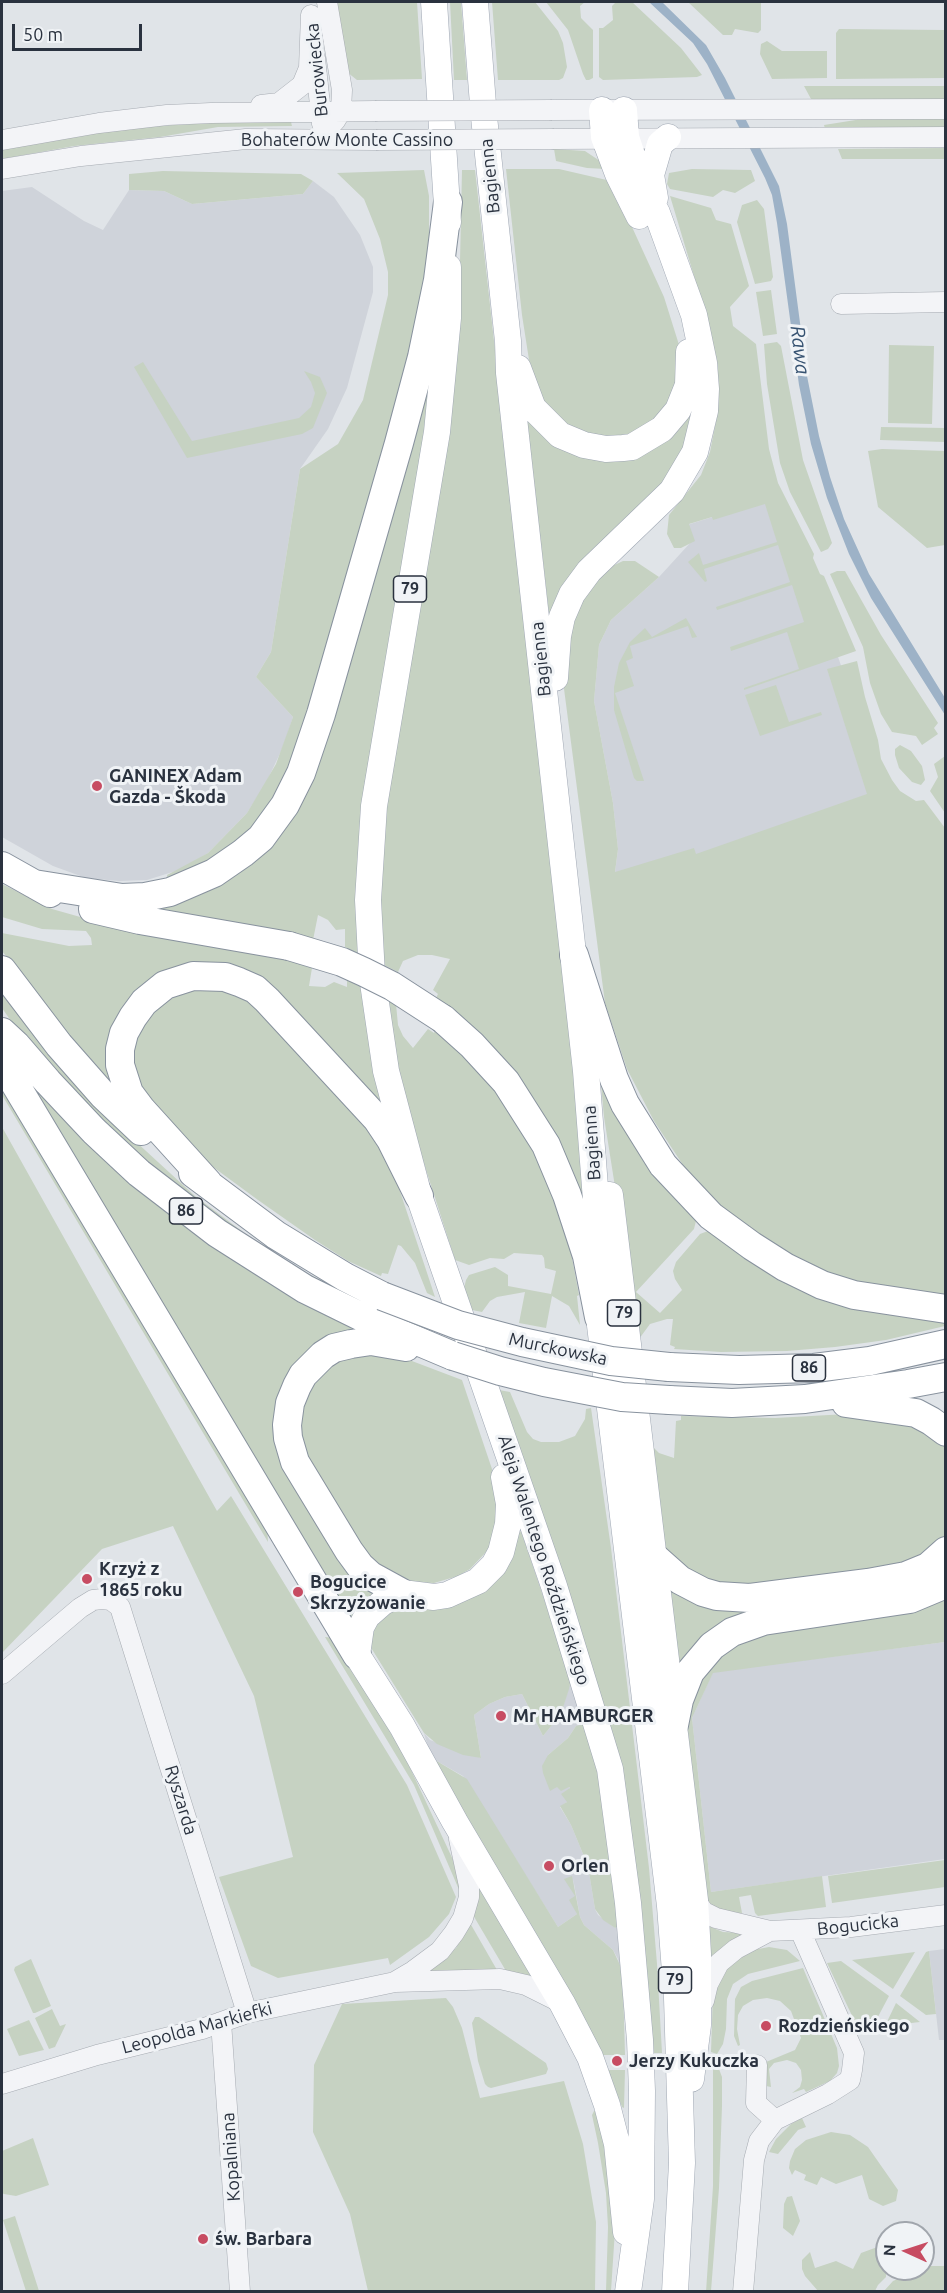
<!DOCTYPE html>
<meta charset="utf-8">
<style>
body{margin:0}
#map{position:relative;width:947px;height:2293px;overflow:hidden;background:#e0e4e8;font-family:Ubuntu,sans-serif}
canvas{display:block}
.frame{position:absolute;inset:0;border:3px solid #2a323f;pointer-events:none}
.north{position:absolute;left:875px;top:2221px;width:60px;height:60px;box-sizing:border-box;background:#f0f3f6;border:2px solid #a1a6ad;border-radius:50%;rotate:273deg;font-size:16px;font-weight:700;line-height:24px;text-align:center;color:#2a323f}
.north::after{content:'';display:block;margin:auto;width:21px;height:27px;background:#c74c62;clip-path:polygon(50% 0,100% 100%,50% 72%,0 100%)}
.scale{position:absolute;left:12px;top:24px;width:130px;height:27px;box-sizing:border-box;border:3px solid #2a323f;border-top:0;padding-left:8px;font-size:18px;line-height:21px;white-space:nowrap;color:#2a323f;-webkit-text-stroke:4px #f0f3f6;paint-order:stroke}
</style>
<div id="map">
<canvas width="947" height="2293"></canvas>
<div class="frame"></div>
<div class="north">N</div>
<div class="scale">50 m</div>
</div>
<script>
const context = document.querySelector('canvas').getContext('2d');
context.lineJoin = 'round';
function fillPath(path, color) {
  context.fillStyle = color;
  context.fill(path, 'evenodd');
}
function toPath(rows) {
  const path = new Path2D();
  for (const r of rows) {
    path.moveTo(r[0], r[1]);
    for (let i = 2; i < r.length; i += 2) path.lineTo(r[i], r[i + 1]);
  }
  return path;
}
function stroke(path, color, width, dash) {
  context.strokeStyle = color;
  context.lineWidth = width;
  context.lineCap = dash ? 'butt' : 'round';
  context.setLineDash(dash || []);
  context.stroke(path);
}
function drawText(font, color, halo, rows, align = 'center') {
  context.font = font + ' Ubuntu,sans-serif';
  context.lineWidth = 6;
  context.setLineDash([]);
  context.textBaseline = 'middle';
  context.strokeStyle = halo;
  context.fillStyle = color;
  for (const [text, x, y, turn = 0] of rows) {
    context.save();
    context.translate(x, y);
    context.rotate((+turn || 0) * Math.PI / 180);
    context.textAlign = isNaN(turn) ? turn : align;
    if (halo) context.strokeText(text, 0, 0);
    context.fillText(text, 0, 0);
    context.restore();
  }
}
fillPath(toPath([
 [313,181,334,197,360,235,373,267,373,292,347,388,328,429,300,469,271,652,256,677,293,717,283,747,266,783,247,813,208,853,182,869,147,880,119,881,86,878,53,866,2,837,2,191,32,187,84,221,103,230,129,190,164,191,192,204,303,194],
 [782,495,891,810,619,900,615,873,618,849,613,803,594,701,599,645,611,620,659,577,691,542,687,525],
 [945,1642,945,1859,711,1892,692,1718,713,1672],
 [571,1679,586,1725,576,1726,568,1738,548,1755,558,1787,569,1787,570,1789,567,1802,560,1807,571,1825,588,1866,595,1909,598,1915,615,1928,617,1927,622,1975,618,1959,613,1950,584,1925,580,1917,573,1878,577,1914,558,1927,463,1776,435,1760,432,1761,424,1733,430,1740,481,1758,474,1715,489,1704,505,1697,522,1694,543,1736,561,1714],
 [945,1949,945,2040,939,2040,929,1951]
]), '#cfd3da');
fillPath(toPath([
 [334,2,417,2,422,79,357,80,342,68],
 [450,2,461,2,467,80,454,80],
 [492,2,535,2,558,31,563,43,567,67,563,78,559,80,498,80],
 [546,2,585,2,580,6,581,18,593,30,593,78,589,80,586,80,583,74,568,30],
 [616,2,632,2,681,48,702,75,697,77,603,80,599,77,599,28,603,28,613,20,612,6],
 [688,2,761,2,761,30,758,33,735,29,732,35,723,35],
 [839,29,945,30,945,78,836,79,836,33],
 [767,41,782,51,827,51,827,78,772,79,760,54,761,44],
 [804,86,945,86,945,99,811,99],
 [862,119,945,119,945,128,825,129,824,125],
 [227,122,291,122,292,126,218,127,160,137,74,146,2,159,2,150,65,137,157,126],
 [945,148,945,159,842,159,838,149],
 [554,149,585,151,600,161,606,169,587,168,556,161],
 [506,169,559,169,611,181,664,297,680,348,681,378,661,416,625,437,610,439,570,429,544,405,532,379,522,315],
 [692,169,751,170,755,181,735,193,723,190,713,197,670,189,667,184,669,173],
 [424,170,429,196,429,280,335,631,279,794,237,845,168,882,167,875,208,853,247,813,276,764,293,717,256,677,271,652,300,469,338,444,363,400,388,295,388,272,380,239,364,199,337,173],
 [462,170,475,170,593,1231,435,1000,438,994,433,990,450,959,432,955,418,955,403,961,398,972,382,964,380,894,383,819,459,307],
 [163,171,301,174,313,181,303,194,192,204,164,191,129,190,129,174],
 [670,196,711,208,716,220,731,224,749,286,730,307,733,326,756,344,769,449,778,483,814,554,813,558,820,574,824,576,856,651,744,690,744,688,799,669,787,632,731,651,730,647,804,622,792,585,717,610,716,607,790,582,778,545,704,569,707,581,705,582,688,562,699,553,703,565,777,542,765,504,713,520,712,517,689,524,695,541,681,548,674,548,667,534,669,515,701,475,710,452,717,416,718,366,709,326],
 [757,200,764,209,773,277,771,281,755,284,737,222,742,205],
 [771,290,777,334,763,336,756,292],
 [777,342,781,346,803,460,832,543,828,549,821,552,790,492,780,463,767,384,764,344],
 [889,345,934,346,932,424,888,423],
 [143,362,192,441,299,418,311,407,315,393,311,382,304,371,320,377,327,393,313,428,302,434,187,458,134,367],
 [430,376,422,458,365,783,359,954,345,947,345,929,336,930,328,920,318,915,313,940,193,918,146,906,260,849],
 [692,409,695,411,678,465,549,615,527,419,584,457],
 [881,427,945,428,945,442,880,440],
 [882,449,945,451,945,545,927,548,878,507,868,451],
 [623,561,635,561,659,577,611,620,599,645,594,701,613,803,618,849,615,872,694,848,696,854,867,794,827,669,857,661,865,697,878,740,881,759,892,780,900,791,916,801,924,800,945,828,945,1298,911,1297,830,1275,783,1253,719,1207,685,1168,654,1121,627,1069,605,1003,563,681,571,625,581,600,608,568],
 [837,571,845,571,881,635,938,723,934,728,938,734,922,745,916,736,892,732,881,714,870,683,863,647,830,574],
 [686,618,697,637,692,638,688,626,630,646,633,658,626,661,634,686,615,693,644,781,637,781,634,778,614,710,614,687,619,663,630,642,645,628,652,637],
 [776,685,789,722,821,712,822,715,760,736,745,695],
 [900,745,911,751,922,766,925,780,921,785,912,782,899,768,895,755,895,749],
 [945,756,945,813,930,791,938,777,934,764],
 [2,884,52,909,105,924,306,961,305,966,312,968,309,986,325,987,334,982,347,987,347,979,362,986,382,1105,301,1022,175,969,110,1081,106,1082,2,951,2,933,69,946,92,945,91,938,86,931,42,929,2,917],
 [207,986,244,996,352,1104,391,1164,435,1297,427,1293,415,1263,401,1246,398,1245,388,1274,382,1273,381,1276,348,1261,315,1240,258,1200,209,1164,159,1122,132,1069,136,1033,163,1000],
 [2,989,109,1117,195,1196,243,1232,292,1265,402,1323,264,1253,119,1141,11,1021,2,1008],
 [386,998,396,1004,398,1025,403,1036,413,1048,428,1029,434,1033,436,1029,493,1085,541,1160,570,1247,579,1295,577,1296,580,1325,569,1306,552,1296,546,1328,519,1323,525,1292,497,1297,490,1301,482,1312,472,1310,464,1288,466,1280,469,1275,495,1267,508,1275,508,1286,551,1294,556,1271,545,1268,544,1258,542,1255,514,1253,504,1259,490,1258,469,1265,455,1260,411,1123,400,1081],
 [2,1081,267,1526,268,1542,2,1095],
 [601,1084,612,1108,696,1221,694,1229,636,1292,660,1313,682,1290,675,1279,673,1271,676,1262,700,1234,708,1231,945,1319,945,1326,886,1340,835,1347,787,1351,721,1352,674,1349,675,1347,670,1345,673,1319,667,1319,650,1324,639,1339,604,1117],
 [34,1087,353,1326,355,1330,277,1410,374,1593,352,1620,33,1092],
 [2,1127,217,1511,231,1496,407,1785,456,1897,449,1914,429,1937,390,1965,388,1958,278,1978,251,1966,219,1877,293,1857,254,1696,173,1526,102,1549,2,1653],
 [356,1353,404,1358,462,1380,493,1472,500,1510,489,1549,470,1569,458,1576,434,1583,408,1582,371,1564,312,1467,300,1434,302,1405,317,1378,329,1366],
 [499,1390,510,1392,527,1432,533,1439,541,1442,559,1442,575,1436,585,1419,586,1409,591,1408,611,1548,649,1868,657,1964,662,2053,651,2053,639,1922],
 [847,1414,900,1417,940,1439,945,1446,945,1536,942,1540,909,1564,736,1588,680,1569,660,1541,653,1447,659,1453,674,1458,676,1421,681,1420,681,1416,775,1418],
 [521,1531,571,1679,569,1689,561,1714,543,1736,522,1694,505,1697,489,1704,474,1715,481,1758,463,1755,437,1744,424,1733,370,1646,369,1640,379,1617,399,1605,429,1606],
 [665,1580,781,1608,679,1677],
 [945,1595,945,1642,713,1673,692,1718,711,1892,822,1876,826,1907,758,1916,755,1913,751,1895,739,1897,742,1913,738,1917,731,1917,705,1901,682,1747,689,1691,738,1638],
 [325,1637,335,1638,405,1757,455,1864,460,1892,414,1785],
 [583,1724,586,1725,600,1784,618,1921,617,1927,615,1928,603,1920,595,1909,588,1866,571,1825,560,1806,567,1802,561,1794,570,1788,569,1787,561,1791,557,1787,550,1791,543,1773,542,1766,548,1755,568,1738,576,1726],
 [435,1760,467,1779,558,1927,577,1914,569,1900,575,1896,564,1879,572,1876,580,1917,584,1925,613,1950,620,1965,623,1983,625,2055,602,2055,432,1761],
 [945,1860,945,1887,832,1903,828,1876],
 [479,1885,532,1976,531,1977,506,1971,473,1915],
 [470,1923,497,1970,426,1976,427,1971,456,1948],
 [706,1925,723,1932,745,1933,709,1963],
 [769,1947,787,1950,800,1961,748,1974,733,1984,727,1999,726,2029,723,2044,717,2054,711,2052,713,1991,731,1961,753,1950],
 [929,1951,936,2014,926,2015,900,1996,926,1952],
 [915,1952,893,1989,852,1960],
 [31,1959,51,2006,35,2013,33,2013,14,1970,15,1967],
 [841,1961,889,1996,872,2028,856,2024,827,1963],
 [803,1968,837,2048,839,2066,837,2073,830,2081,806,2092,804,2089,792,2093,800,2087,802,2080,801,2070,796,2063,787,2060,774,2063,769,2069,771,2087,766,2086,764,2066,766,2062,795,2050,801,2038,791,2011,780,2001,767,1998,753,2000,743,2006,738,2015,737,2029,740,2045,738,2046,734,2036,735,1999,741,1987,752,1981],
 [446,1998,453,2007,462,2028,480,2098,564,2081,583,2144,596,2222,595,2291,368,2291,350,2214,313,2132,314,2065,342,2004],
 [896,2003,920,2022,885,2026],
 [52,2009,60,2026,66,2024,55,2047,49,2049,35,2018],
 [475,2017,479,2017,546,2063,548,2069,546,2074,491,2088,488,2087,485,2084,478,2061,472,2023],
 [29,2020,44,2050,19,2056,7,2029],
 [713,2067,719,2069,722,2077,722,2106,719,2188,711,2291,706,2292,713,2186],
 [608,2070,625,2070,624,2108,622,2107],
 [599,2110,605,2134,615,2230,611,2291,606,2291,608,2227,606,2193,598,2143,592,2115,594,2111],
 [802,2118,806,2127,798,2130,778,2154,769,2152,776,2139,791,2124],
 [831,2132,850,2135,868,2147,898,2190,896,2201,883,2206,869,2199,862,2175,836,2184,821,2177,817,2185,804,2180,806,2175,795,2170,792,2175,789,2168,790,2161,795,2149,806,2140],
 [33,2138,49,2185,16,2196,4,2194,2,2193,2,2151],
 [792,2196,800,2221,793,2236,783,2228,784,2204,787,2197],
 [15,2216,39,2291,26,2291,3,2220],
 [887,2239,886,2277,878,2285,875,2291,818,2291,805,2276,802,2269,802,2260,810,2252,815,2268,836,2261,853,2269,861,2253,883,2245,882,2240],
 [927,2266,945,2266,945,2291,884,2291,893,2281]
]), '#c6d2c2');
fillPath(toPath([
 [649,2,662,2,706,45,725,78,779,186,787,224,807,376,819,436,830,477,844,519,869,574,945,698,945,715,871,598,849,554,827,498,811,444,799,385,777,223,772,195,765,178,707,64,693,43]
]), '#9db2c7');
const minor = toPath([
 [327,2,342,90,341,111,335,121],
 [315,58,322,124],
 [261,105,279,103,302,85,309,68,311,15],
 [552,110,946,109],
 [554,139,946,137],
 [2,140,99,123,167,115,211,113,375,111],
 [2,169,81,156,246,139,376,140],
 [841,304,946,302],
 [2,1674,80,1608,93,1600,102,1599,111,1600,120,1607,247,2013],
 [695,1900,704,1912,716,1918,770,1931,851,1927,946,1915],
 [396,1981,413,1971,440,1951,454,1933,463,1918,469,1897,469,1886,459,1839],
 [704,2001,708,1984,719,1963,736,1949,770,1931],
 [221,2022,240,2292],
 [757,2065,756,2103,775,2120],
 [2,2084,97,2055,202,2029,247,2013,395,1982,500,1979,526,1985,562,2003],
 [743,2292,754,2160,759,2141,775,2120,828,2094,850,2080,852,2070,854,2053,800,1930]
]);
const major = toPath([
 [434,2,448,222],
 [475,2,484,117,508,341,509,373,586,1071,596,1200,599,1317,670,1906,677,1998,682,2163,675,2292],
 [602,110,604,137,618,174,639,216],
 [655,198,651,175,660,144,668,137],
 [448,267,448,318,437,432,374,806,368,900,372,976,386,1071,419,1196,554,1586,610,1769,628,1903,640,2040,642,2091,641,2199,628,2292],
 [518,368,533,408,560,435,584,445,606,449,623,448,632,447,662,429,678,410,688,385,689,352],
 [555,678,558,636,562,617,572,594,589,571,672,491,695,452,705,411,706,389,704,363,694,315,657,213,642,185,626,137,624,110],
 [610,1195,695,1900,698,1954,698,2025,691,2079],
 [504,1477,509,1504,508,1524,501,1552,494,1565,478,1581,447,1595,434,1597,402,1593,383,1602,367,1616,361,1627,357,1655,402,1726,455,1822,562,2003,590,2057,607,2105,617,2144,626,2232]
]);
const highway = toPath([
 [2,866,50,893],
 [34,884,122,898,145,897,170,892,214,873,243,853,261,838,285,805,301,773,321,714,399,443,422,357,438,280,448,202],
 [93,909,140,920,289,946],
 [574,955,614,1079,625,1104,663,1165,711,1216,752,1246,785,1267,822,1285,854,1295,946,1309],
 [2,970,59,1045,103,1095,141,1131],
 [443,1019,472,1045,506,1082,546,1145,567,1195,587,1256,599,1317],
 [2,1032,16,1045,48,1082,94,1131,139,1173,217,1233,305,1289,370,1321,453,1356],
 [2,1056,14,1082,357,1655],
 [193,1173,276,1235,345,1277,382,1296],
 [208,1183,141,1109,129,1093,120,1065,120,1049,124,1033,133,1017,144,1002,165,985,193,976,225,977,239,982,255,989,267,1000,377,1119,391,1140,419,1196],
 [669,1367,739,1370,814,1368,870,1361,946,1344],
 [669,1400,732,1403,805,1399,908,1384,946,1377],
 [846,1403,916,1413,931,1421,946,1432],
 [653,1556,680,1580,703,1592,717,1596,750,1598,868,1583,906,1576,928,1567,946,1551],
 [402,1593,371,1576,360,1566,349,1551,295,1462,288,1438,287,1425,290,1403,297,1386,303,1375,323,1355,334,1348,351,1344,371,1341,406,1347],
 [674,1725,679,1700,690,1672,712,1646,732,1632,763,1621,910,1599,946,1584]
]);
stroke(minor, '#a6abb2', 21);
stroke(major, '#a0a8b4', 27);
stroke(highway, '#88929e', 30);
stroke(minor, '#f3f4f7', 20);
stroke(major, '#fff', 26);
stroke(highway, '#fff', 28);
const minorBridge = toPath([
 [375,111,552,110],
 [376,140,554,139]
]);
const highwayBridge = toPath([
 [289,946,342,962,364,972,392,986,443,1019],
 [382,1296,458,1325,522,1342,611,1361,669,1367],
 [453,1356,500,1371,544,1382,622,1397,669,1400]
]);
stroke(minorBridge, '#a6abb2', 21, []);
stroke(highwayBridge, '#88929e', 30, []);
stroke(minorBridge, '#f3f4f7', 20);
stroke(highwayBridge, '#fff', 28);
for (const [x, y, r, color] of [
 [97,786,6,"#c74c62"],
 [87,1579,6,"#c74c62"],
 [298,1592,6,"#c74c62"],
 [501,1716,6,"#c74c62"],
 [549,1866,6,"#c74c62"],
 [766,2026,6,"#c74c62"],
 [617,2061,6,"#c74c62"],
 [203,2239,6,"#c74c62"]
]) {
  const dot = new Path2D();
  dot.arc(x, y, r, 0, 2 * Math.PI);
  context.fillStyle = color;
  context.fill(dot);
  stroke(dot, '#f0f3f6', 2);
}
for (const [x, y, w] of [
 [410,589,33],
 [186,1211,33],
 [624,1313,33],
 [809,1368,33],
 [675,1980,33]
]) {
  const box = new Path2D();
  box.roundRect(x - w / 2, y - 13, w, 26, 4.5);
  context.fillStyle = '#f0f3f6';
  context.fill(box);
  stroke(box, '#2a323f', 1.5);
}
drawText('bold 16px', '#2a323f', null, [
 ["79",410,589],
 ["86",186,1211],
 ["79",624,1313],
 ["86",809,1368],
 ["79",675,1980]
]);
drawText('18px', '#2a323f', '#f0f3f6', [
 ["Burowiecka",317,70,-96],
 ["Bohaterów Monte Cassino",347,140],
 ["Bagienna",490,176,-96],
 ["Bagienna",541,659,-96],
 ["Bagienna",592,1143,-94],
 ["Murckowska",558,1349,12],
 ["Aleja Walentego Roździeńskiego",544,1560,72],
 ["Ryszarda",181,1800,73],
 ["Bogucicka",858,1925,-6],
 ["Leopolda Markiefki",197,2028,-15],
 ["Kopalniana",231,2157,-94]
]);
drawText('bold 18px', '#2a323f', '#f0f3f6', [
 ["GANINEX Adam",109,776],
 ["Gazda - Škoda",109,797],
 ["Krzyż z",99,1569],
 ["1865 roku",99,1590],
 ["Bogucice",310,1582],
 ["Skrzyżowanie",310,1603],
 ["Mr HAMBURGER",513,1716],
 ["Orlen",561,1866],
 ["Rozdzieńskiego",778,2026],
 ["Jerzy Kukuczka",629,2061],
 ["św. Barbara",215,2239]
], 'left');
drawText('italic 20px', '#365271', '#f0f3f6', [
 ["Rawa",800,350,83]
]);
</script>
